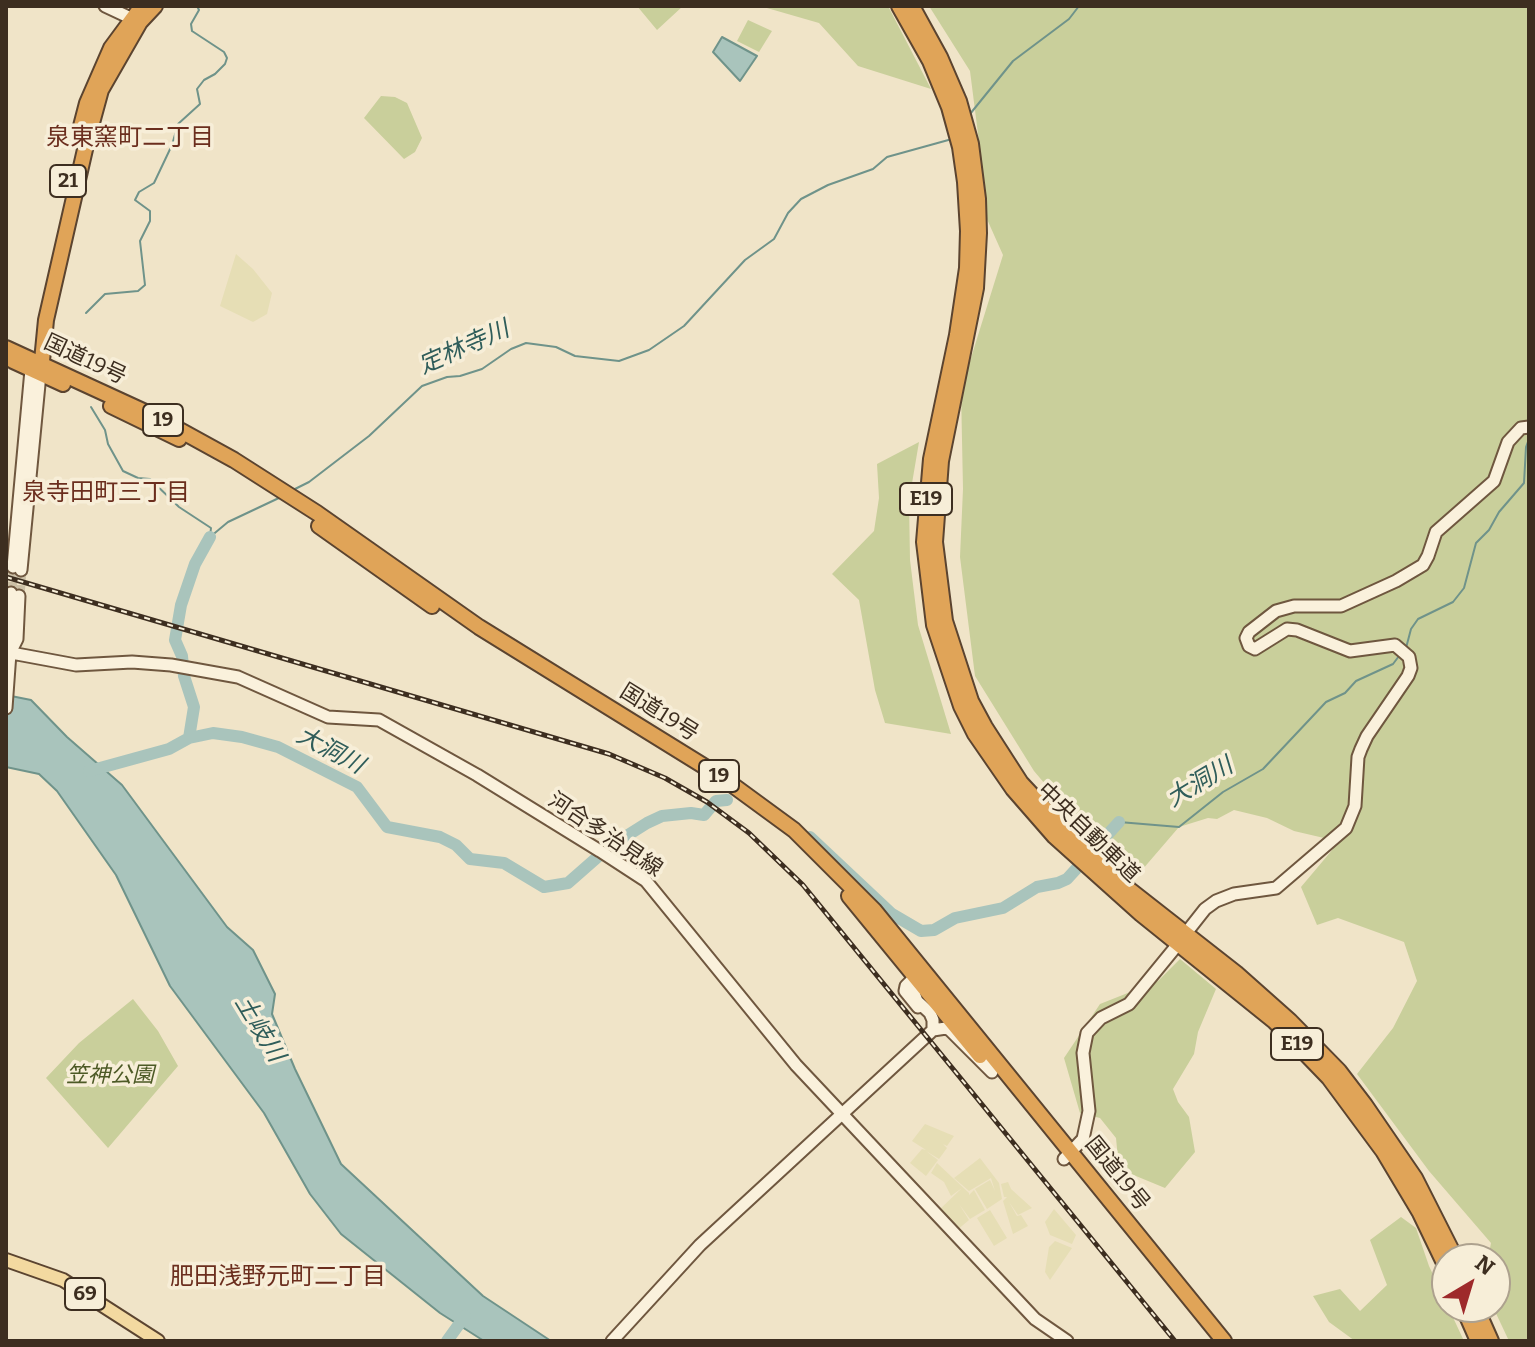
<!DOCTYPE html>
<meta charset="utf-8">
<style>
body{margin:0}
#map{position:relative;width:1535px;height:1347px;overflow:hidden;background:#f0e4c8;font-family:Bitter,serif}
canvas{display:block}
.frame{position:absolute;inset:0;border:8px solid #3d2e20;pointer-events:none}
.north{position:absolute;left:1431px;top:1243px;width:80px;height:80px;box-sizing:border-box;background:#f7eed8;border:2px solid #ada18e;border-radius:50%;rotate:38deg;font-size:22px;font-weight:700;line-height:32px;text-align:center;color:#3d2e20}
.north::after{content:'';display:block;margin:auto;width:28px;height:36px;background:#9e2a2b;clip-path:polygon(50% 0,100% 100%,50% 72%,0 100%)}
</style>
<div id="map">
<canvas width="1535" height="1347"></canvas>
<div class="frame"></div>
<div class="north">N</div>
</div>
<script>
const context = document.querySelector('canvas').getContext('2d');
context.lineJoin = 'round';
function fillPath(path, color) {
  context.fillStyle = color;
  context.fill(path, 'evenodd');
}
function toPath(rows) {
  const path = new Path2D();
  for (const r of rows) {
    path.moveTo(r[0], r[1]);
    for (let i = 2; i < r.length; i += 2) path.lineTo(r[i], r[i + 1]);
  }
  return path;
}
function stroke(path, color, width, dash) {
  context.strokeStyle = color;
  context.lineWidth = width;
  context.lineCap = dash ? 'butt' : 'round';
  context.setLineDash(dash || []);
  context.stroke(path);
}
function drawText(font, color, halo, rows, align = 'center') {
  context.font = font + ' Bitter,"Noto Sans JP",serif';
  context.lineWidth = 7;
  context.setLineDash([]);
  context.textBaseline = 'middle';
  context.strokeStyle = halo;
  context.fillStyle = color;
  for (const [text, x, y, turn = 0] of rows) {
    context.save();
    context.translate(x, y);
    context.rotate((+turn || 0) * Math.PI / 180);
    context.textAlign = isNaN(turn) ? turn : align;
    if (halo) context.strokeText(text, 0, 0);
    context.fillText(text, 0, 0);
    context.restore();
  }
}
fillPath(toPath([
 [236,254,253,269,272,293,267,314,253,322,220,306],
 [925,1124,954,1136,947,1146,943,1144,947,1148,939,1159,926,1151,938,1160,926,1176,910,1163,922,1149,926,1150,912,1141],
 [980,1158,999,1183,1002,1199,987,1209,975,1189,990,1180,995,1191,991,1178,969,1191,954,1178],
 [937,1163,969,1193,969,1195,974,1190,985,1210,970,1219,959,1204,969,1220,956,1231,938,1211,962,1188,951,1196,944,1182,931,1173],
 [1008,1182,1011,1189,1032,1208,1018,1215,1009,1202,1017,1216,1021,1215,1028,1226,1013,1234,1003,1201,1007,1197,1004,1197,1001,1184],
 [1054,1209,1076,1235,1072,1244,1050,1235,1045,1222],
 [990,1210,1007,1238,994,1246,977,1218],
 [1055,1241,1072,1248,1050,1280,1045,1272,1049,1247]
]), '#e6deb5');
fillPath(toPath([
 [637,6,683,6,657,30],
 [760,6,888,6,931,89,858,66,819,23],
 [929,6,1529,6,1529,1341,1509,1341,1493,1307,1495,1259,1488,1259,1491,1243,1429,1171,1357,1074,1393,1028,1417,981,1404,942,1338,918,1317,925,1301,887,1333,849,1324,838,1294,831,1267,818,1234,810,1217,819,1208,818,1179,827,1136,877,1106,856,1034,771,975,676,960,557,963,489,961,390,1003,255,982,208,983,173,970,71],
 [748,20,772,31,759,52,737,41],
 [381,96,395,97,407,103,422,138,415,152,404,159,364,118],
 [919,442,909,501,910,560,918,625,951,734,885,723,875,690,859,600,832,574,874,531,879,498,877,464],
 [1180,959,1216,989,1198,1032,1194,1054,1173,1089,1178,1102,1189,1117,1195,1152,1165,1188,1119,1169,1116,1138,1100,1118,1080,1113,1064,1058,1100,1004,1158,981],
 [133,999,158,1031,178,1066,108,1148,46,1078,79,1043],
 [1401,1217,1416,1228,1429,1266,1464,1341,1355,1341,1329,1322,1313,1296,1340,1289,1360,1311,1387,1285,1370,1240]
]), '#c9cf9b');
const water = toPath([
 [722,37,757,56,740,81,713,52,722,37],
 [6,695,31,700,67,737,122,785,227,927,253,950,275,994,272,1014,295,1069,341,1164,483,1296,551,1341,484,1341,440,1313,341,1234,310,1194,264,1113,170,986,116,875,57,791,39,774,6,767,6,695]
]);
fillPath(water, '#a9c4bc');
stroke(water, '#6f938a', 2);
stroke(toPath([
 [970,114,1013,61,1069,19,1079,6],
 [86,313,105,294,138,291,145,285,140,241,150,221,150,211,135,200,139,192,154,183,172,145,178,124,200,104,197,89,204,80,215,74,225,64,227,58,224,52,192,31,191,24,199,10,197,6],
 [70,349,70,357,92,366],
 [91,407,105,430,108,444,123,471,138,478,150,479,179,507,211,528,210,536],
 [293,490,309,482,369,436,422,386,447,377,460,376,482,369,511,349,526,343,556,347,575,356,619,361,649,350,684,326,745,260,774,239,788,213,801,199,828,185,873,169,887,157,952,139],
 [210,537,228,522,281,497],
 [1406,648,1411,629,1418,619,1453,602,1464,588,1476,543,1489,530,1499,512,1524,483,1526,447,1529,439],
 [1119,822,1179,827,1223,792,1263,769,1326,702,1345,693,1356,681,1393,664,1399,656]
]), '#6f938a', 2);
stroke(toPath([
 [189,738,213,733,242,737,278,747,357,787,387,827,440,837,456,845,470,859,504,863,544,887,568,883,609,847,647,823,662,816,691,813,704,815,716,801,727,800],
 [89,771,169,749,189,738,194,707,184,676,182,656,175,640,181,605,195,564,210,537],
 [810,837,892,914,921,931,934,930,955,918,1003,908,1037,887,1058,883,1067,879,1119,822],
 [447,1341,465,1316]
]), '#a9c4bc', 12);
stroke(toPath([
 [11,593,13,567],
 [19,596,21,570]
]), '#ccc0a6', 11, [11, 5.5]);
const secondary = toPath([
 [105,6,137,21],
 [13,567,31,370],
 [21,570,40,374],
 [6,652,76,665,132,662,171,665,238,677,328,717,379,720,477,775,600,851,646,881,796,1065,1035,1319,1067,1341],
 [10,653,17,639,19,596],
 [6,708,10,653,7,637,11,593],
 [1190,928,1205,909,1216,901,1234,894,1276,888,1346,828,1355,806,1358,757,1361,749,1367,736,1408,676,1411,668,1409,657,1395,645,1350,651,1297,630,1287,629,1255,649,1249,646,1246,638,1249,632,1276,611,1294,606,1341,606,1396,581,1423,565,1428,556,1436,532,1494,481,1508,442,1521,428,1529,427],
 [918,1007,905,991,906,986,921,971],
 [933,1030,946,1028,950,1030,992,1072],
 [1064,1159,1083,1139,1089,1111,1083,1053,1087,1033,1101,1018,1129,1004,1174,949],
 [612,1341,700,1245,933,1030,933,1020,930,1013,917,1001,914,993,922,975]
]);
const primary = toPath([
 [6,1260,63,1280,158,1341]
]);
const highway = toPath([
 [899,6,930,61,949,107,960,147,965,182,968,231,967,268,957,335,931,459,924,542,934,625,961,706,975,734,1013,789,1054,836,1141,914,1274,1021,1329,1078,1383,1151,1420,1213,1447,1269],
 [912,6,940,57,959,101,971,144,978,199,979,233,976,288,941,461,935,542,945,621,971,701,985,727,1021,783,1078,844,1130,890,1236,973,1290,1021,1339,1071,1365,1105,1415,1178,1456,1259],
 [80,130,87,103,111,48,142,6],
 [6,348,154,416,234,460,317,513,479,627,723,778,794,830,874,910,1224,1341],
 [13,361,63,384],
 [41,371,46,320,86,145,101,90,140,22,155,6],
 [111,406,179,439],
 [319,526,432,606],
 [849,896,980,1056],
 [1463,1307,1478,1341],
 [1476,1307,1491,1341]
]);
stroke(secondary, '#6f573f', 15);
stroke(primary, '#5b4430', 16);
stroke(highway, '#5b4430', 18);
stroke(secondary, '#faf1dc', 11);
stroke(primary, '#f3d9a0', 12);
stroke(highway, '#e0a458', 14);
const rail = toPath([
 [6,577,609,754,665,778,707,802,749,833,803,885,1175,1341]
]);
stroke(rail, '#3d2e20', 5);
stroke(rail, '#f7eed8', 2, [6]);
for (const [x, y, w] of [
 [68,181,36],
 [163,420,40],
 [926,499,52],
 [719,776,40],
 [1297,1044,52],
 [85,1294,40]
]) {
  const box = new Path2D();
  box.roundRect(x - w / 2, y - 16, w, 32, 6);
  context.fillStyle = '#f7eed8';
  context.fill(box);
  stroke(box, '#3d2e20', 2);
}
drawText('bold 20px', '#3d2e20', null, [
 ["21",68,181],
 ["19",163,420],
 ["E19",926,499],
 ["19",719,776],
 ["E19",1297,1044],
 ["69",85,1294]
]);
drawText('22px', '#3d2e20', '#f7eed8', [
 ["国道19号",85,360,25],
 ["国道19号",659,713,32],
 ["中央自動車道",1088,833,44],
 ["河合多治見線",605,835,34],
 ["国道19号",1117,1174,51]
]);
drawText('italic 22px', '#4d5a26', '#f7eed8', [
 ["笠神公園",110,1076]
]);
drawText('24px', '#6b2e1e', '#f7eed8', [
 ["泉東窯町二丁目",130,138],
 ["泉寺田町三丁目",106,493],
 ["肥田浅野元町二丁目",278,1277]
]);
drawText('italic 24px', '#2f5d5a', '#f7eed8', [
 ["定林寺川",464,348,-24],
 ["大洞川",330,751,28],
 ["大洞川",1200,783,-31],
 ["土岐川",259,1029,59]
]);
</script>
